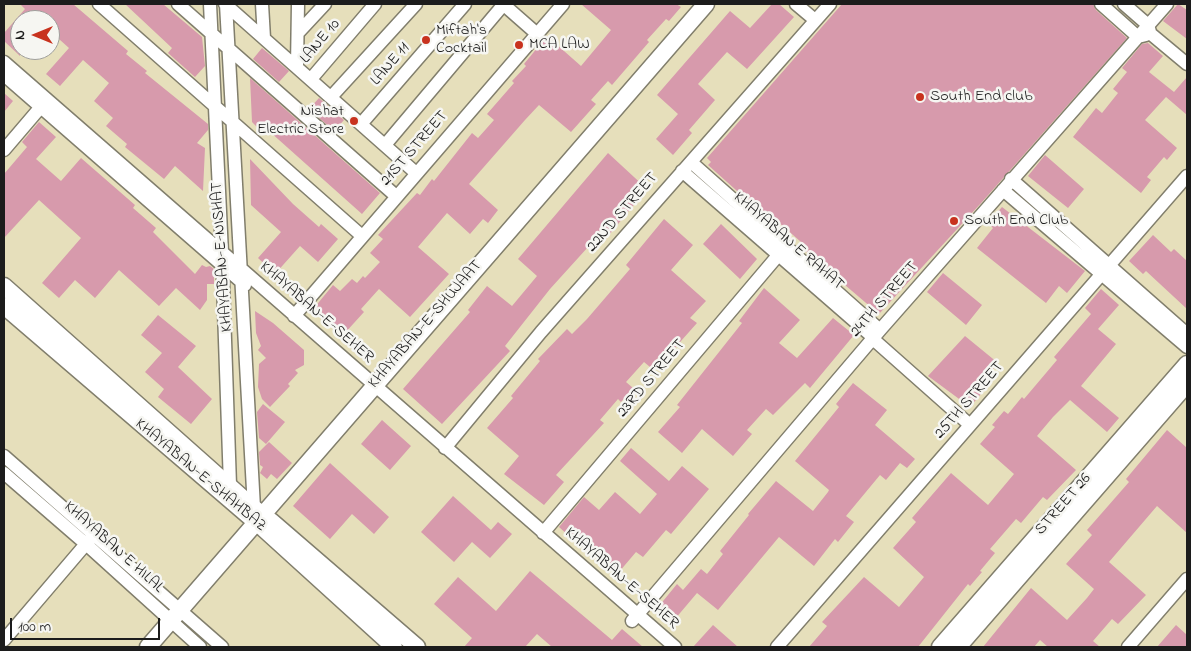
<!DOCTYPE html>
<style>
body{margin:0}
#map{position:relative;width:1191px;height:651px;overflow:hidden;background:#e6dfbb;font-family:"Indie Flower",sans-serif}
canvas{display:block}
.frame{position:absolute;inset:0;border:5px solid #1c1c1c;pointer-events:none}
.north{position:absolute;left:10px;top:10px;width:50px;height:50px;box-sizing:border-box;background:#f6f6f2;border:1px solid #9f9f9c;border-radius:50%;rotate:270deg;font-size:14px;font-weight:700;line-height:20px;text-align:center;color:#1c1c1c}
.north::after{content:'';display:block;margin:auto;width:18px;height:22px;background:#c8321e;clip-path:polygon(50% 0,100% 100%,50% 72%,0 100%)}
.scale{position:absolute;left:10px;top:618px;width:150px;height:22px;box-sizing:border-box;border:2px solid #1c1c1c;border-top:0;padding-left:6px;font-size:15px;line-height:18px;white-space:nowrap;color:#1c1c1c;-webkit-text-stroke:4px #f6f6f2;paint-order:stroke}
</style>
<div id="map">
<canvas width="1191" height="651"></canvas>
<div class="frame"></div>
<div class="north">N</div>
<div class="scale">100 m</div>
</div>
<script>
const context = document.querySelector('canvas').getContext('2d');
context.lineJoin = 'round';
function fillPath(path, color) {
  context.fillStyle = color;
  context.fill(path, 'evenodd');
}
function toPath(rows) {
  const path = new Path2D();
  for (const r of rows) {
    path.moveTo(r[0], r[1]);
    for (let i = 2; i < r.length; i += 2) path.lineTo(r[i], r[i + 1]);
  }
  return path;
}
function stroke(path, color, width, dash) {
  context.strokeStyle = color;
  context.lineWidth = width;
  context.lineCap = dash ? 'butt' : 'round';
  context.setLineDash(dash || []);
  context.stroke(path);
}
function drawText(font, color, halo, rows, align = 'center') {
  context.font = font + ' "Indie Flower",sans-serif';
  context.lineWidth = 5;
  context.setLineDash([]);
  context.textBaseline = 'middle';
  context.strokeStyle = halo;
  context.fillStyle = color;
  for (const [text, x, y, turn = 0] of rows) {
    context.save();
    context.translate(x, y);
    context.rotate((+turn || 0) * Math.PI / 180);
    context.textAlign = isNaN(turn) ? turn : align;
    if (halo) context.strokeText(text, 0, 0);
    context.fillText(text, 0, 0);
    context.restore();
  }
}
fillPath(toPath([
 [20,4,73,4,128,51,126,54,147,71,145,73,208,124,208,130,197,143,205,148,203,191,175,166,164,179,125,147,127,144,106,126,113,118,94,101,109,83,83,60,60,86,46,74,69,48,50,31,50,20,20,20,20,56,4,41,4,33,25,9],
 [125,4,163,4,202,37,205,66,195,77,168,53,172,48],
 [581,4,676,4,681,7,669,21,666,19,647,40,649,42,612,85,608,81,591,100,596,104,571,132,539,105,525,120,469,184,498,210,488,223,483,219,470,234,447,213,418,247,449,274,410,317,379,289,361,309,364,312,344,334,314,308,333,285,340,291,352,279,357,283,363,276,365,278,380,262,370,253,383,239,378,235,417,193,420,195,432,179,434,181,472,133,478,138,494,120,487,114,514,83,512,81,526,66,524,64,547,36,581,66,611,30],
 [772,4,779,4,794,17,747,69,727,52,698,84,715,100,689,130,692,133,673,155,656,139,678,114,657,95,730,11,750,28],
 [842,4,1093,4,1096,10,1127,38,982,202,879,314,798,245,801,242,768,213,765,216,708,165,711,162,707,158],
 [1178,4,1187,10,1187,39,1163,21],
 [1148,43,1163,56,1149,72,1174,92,1187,77,1187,115,1166,97,1145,120,1177,148,1167,160,1164,157,1147,177,1151,180,1141,193,1073,137,1096,108,1102,113,1118,93,1113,89,1127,72,1122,68,1142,44],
 [262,48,289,71,279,82,253,59],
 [250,78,380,193,362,214,260,123,257,127,252,122],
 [4,93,13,101,4,112],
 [319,98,344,120,334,131,309,109],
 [39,122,56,137,36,159,61,181,81,158,135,205,133,208,156,228,153,232,195,274,202,265,206,267,210,266,214,269,214,284,207,284,207,300,200,310,176,288,159,306,119,270,95,298,75,280,59,298,42,283,81,238,39,200,4,238,4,174,27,147,22,142],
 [608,153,647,189,604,241,598,236,550,289,505,346,510,351,442,424,403,389,470,312,468,310,487,286,512,306,537,276,518,259],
 [1045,155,1084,189,1068,208,1028,176],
 [250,159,293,204,319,227,321,224,338,239,318,262,300,246,275,274,258,258,281,232,251,205],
 [1002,207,1085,271,1067,293,1059,286,1046,303,977,248,993,228,988,223],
 [664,219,693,245,671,270,706,301,690,318,697,323,673,350,668,347,650,367,644,362,626,382,633,388,621,402,618,399,600,420,604,423,556,475,564,482,544,505,504,474,519,456,487,428,513,398,511,396,540,361,538,359,567,329,572,334,587,319,630,269,626,265],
 [721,224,757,259,740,279,703,244],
 [1153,235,1171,252,1174,249,1187,261,1187,309,1146,271,1143,274,1129,261],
 [943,273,982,305,966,325,927,292],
 [764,288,800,320,779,343,797,358,833,318,854,335,810,388,805,383,773,415,766,409,747,430,752,434,733,456,702,429,682,453,658,432,680,407,677,405,742,323,739,321],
 [1101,289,1119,305,1098,329,1116,344,1081,386,1119,418,1107,432,1070,400,1053,417,1037,436,1076,470,1047,500,1043,497,1021,523,1016,519,990,549,995,553,980,571,982,572,970,586,968,584,918,647,809,647,827,626,822,622,864,577,899,607,924,577,893,548,916,522,912,518,951,473,988,505,1014,474,980,444,995,427,992,425,1004,411,1008,414,1022,397,1024,399,1057,360,1054,357,1091,314,1085,308],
 [255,311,273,323,304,350,304,365,295,370,298,373,288,384,290,386,270,407,262,399,258,387,259,364,266,358,258,350,261,346,256,333],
 [158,315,196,346,178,367,212,399,191,424,158,397,164,389,145,372,162,353,141,335],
 [965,336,998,363,980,385,985,389,970,407,928,376],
 [853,383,887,410,875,425,915,459,907,468,900,463,886,480,880,475,846,516,854,522,838,542,835,539,814,566,779,537,718,610,697,593,675,619,659,606,677,584,683,590,701,569,707,574,723,554,720,551,749,515,748,514,776,481,813,511,828,492,829,490,795,461,839,407,836,404],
 [263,404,285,422,266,444,259,438,257,412],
 [382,420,411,446,390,470,361,444],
 [1167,430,1187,448,1187,533,1157,506,1109,562,1146,595,1118,624,1112,619,1093,641,1100,647,1048,647,1040,640,1034,647,983,647,1031,588,1067,620,1087,598,1094,589,1066,564,1092,535,1087,530,1129,482,1126,479],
 [269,442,292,463,277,479,271,474,267,479,260,473,263,467,260,465,259,452],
 [631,448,669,481,682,466,709,489,671,534,666,530,643,557,636,552,619,572,583,540,579,545,559,527,584,497,599,510,615,492,640,514,657,494,620,461],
 [330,463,389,517,374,534,352,514,330,539,293,506],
 [453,496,491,530,498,522,512,534,490,558,472,542,454,562,421,532],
 [530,571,612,640,622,629,643,647,552,647,537,634,525,647,464,647,472,638,434,604,458,577,496,611],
 [713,625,738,647,693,647],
 [1176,625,1187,635,1187,647,1157,647]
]), '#d79aac');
const minor = toPath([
 [99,4,362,236],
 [178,4,396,196],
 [210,4,222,253,230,485],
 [225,4,416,173],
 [226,4,254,508],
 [262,4,264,38],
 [503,4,536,33],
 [796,4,815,20],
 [1101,4,1138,37,1146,35],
 [1124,4,1148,25,1150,32],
 [298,33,325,4],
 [1151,34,1187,64],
 [4,62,675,647],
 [297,66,298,4],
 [4,75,245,285],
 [311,79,375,4],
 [331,97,416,4],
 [361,124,465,4],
 [385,145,504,4],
 [4,150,45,102],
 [691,162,880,330],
 [682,171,874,338],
 [1011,179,1187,334],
 [1003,190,1187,347],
 [294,316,563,4],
 [873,339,970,425],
 [445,448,541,332,830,4],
 [4,456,222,647],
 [4,473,86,544,200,647],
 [543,533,786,246],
 [632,621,880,330,1167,4],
 [4,640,91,538],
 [777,647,1187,176],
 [1128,647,1187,579]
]);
const major = toPath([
 [4,286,254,508,271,521,417,647],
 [4,306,264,529,394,647],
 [148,647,706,4],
 [940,647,1187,364],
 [958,647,1187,384]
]);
stroke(minor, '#817e6c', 15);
stroke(major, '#817e6c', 19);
stroke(minor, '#fff', 12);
stroke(major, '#fff', 16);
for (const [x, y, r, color] of [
 [426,40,5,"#c8321e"],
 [519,45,5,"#c8321e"],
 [920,97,5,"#c8321e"],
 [354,121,5,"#c8321e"],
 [954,221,5,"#c8321e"]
]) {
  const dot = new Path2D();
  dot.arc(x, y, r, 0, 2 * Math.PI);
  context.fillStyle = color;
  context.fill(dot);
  stroke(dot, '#f6f6f2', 2);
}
drawText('16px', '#1c1c1c', '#f6f6f2', [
 ["Miftah's",436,31],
 ["Cocktail",436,49],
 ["MCA LAW",529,45],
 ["South End club",930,97],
 ["Nishat",344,112,"right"],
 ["Electric Store",344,130,"right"],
 ["South End Club",964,221]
], 'left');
drawText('16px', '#1c1c1c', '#f6f6f2', [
 ["LANE 10",321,42,-50],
 ["LANE 11",391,65,-49],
 ["21ST STREET",415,149,-49],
 ["22ND STREET",623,213,-49],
 ["KHAYABAN E RAHAT",788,242,41],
 ["KHAYABAN-E-NISHAT",223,257,-94],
 ["24TH STREET",885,300,-49],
 ["KHAYABAN-E-SEHER",316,313,41],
 ["KHAYABAN-E-SHUJAAT",426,325,-49],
 ["23RD STREET",652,379,-50],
 ["25TH STREET",970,401,-49],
 ["KHAYABAN-E-SHAHBAZ",200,476,40],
 ["STREET 26",1064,505,-49],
 ["KHAYABAN E HILAL",113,548,42],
 ["KHAYABAN-E-SEHER",621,579,41]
]);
</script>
